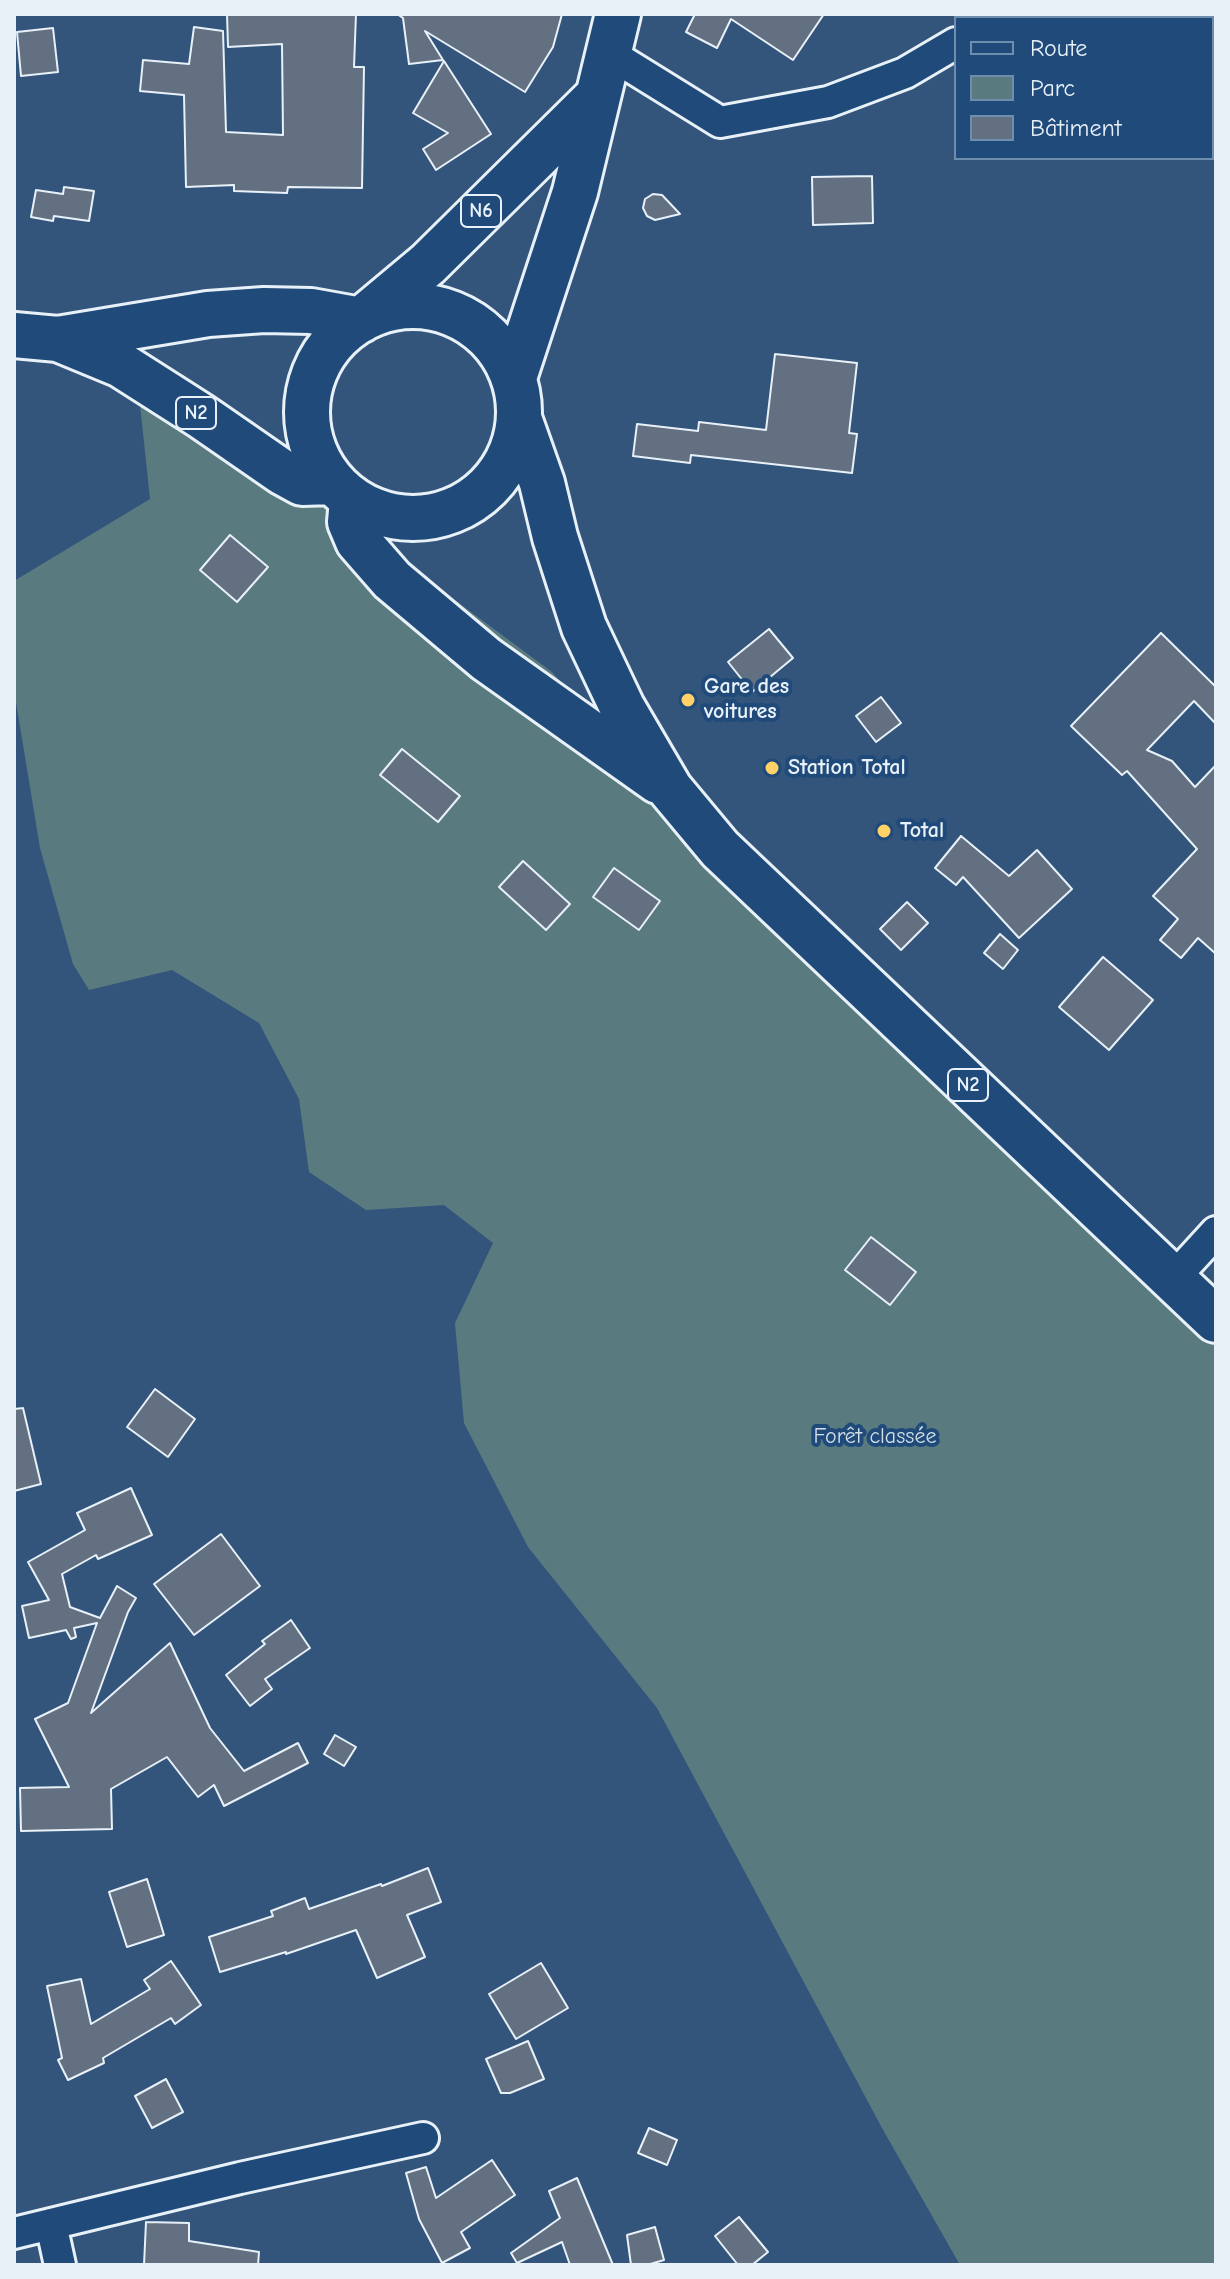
<!DOCTYPE html>
<meta charset="utf-8">
<style>
body{margin:0}
#map{position:relative;width:1230px;height:2279px;overflow:hidden;background:#33557c;font-family:"Comic Neue",sans-serif}
canvas{display:block}
.frame{position:absolute;inset:0;border:16px solid #e8f1f8;pointer-events:none}
.legend{position:absolute;left:954px;top:16px;width:260px;height:144px;box-sizing:border-box;background:#1f4a7a;border:2px solid #6f8dac;margin:0;padding:10px 14px;list-style:none;font-size:24px;color:#e8f1f8}
.legend li{display:flex;align-items:center;gap:16px;height:40px}
.legend b{width:40px;border:2px solid #6f8dac}
</style>
<div id="map">
<canvas width="1230" height="2279"></canvas>
<div class="frame"></div>
<ul class="legend">
<li><b style="height:10px;background:#1f4a7a"></b>Route</li>
<li><b style="height:22px;background:#597b80"></b>Parc</li>
<li><b style="height:22px;background:#627082"></b>Bâtiment</li>
</ul>
</div>
<script>
const context = document.querySelector('canvas').getContext('2d');
context.lineJoin = 'round';
function fillPath(path, color) {
  context.fillStyle = color;
  context.fill(path, 'evenodd');
}
function toPath(rows) {
  const path = new Path2D();
  for (const r of rows) {
    if (r.length === 3) {
      path.moveTo(r[0] + r[2], r[1]);
      path.arc(r[0], r[1], r[2], 0, 2 * Math.PI);
      continue;
    }
    path.moveTo(r[0], r[1]);
    for (let i = 2; i < r.length; i += 2) path.lineTo(r[i], r[i + 1]);
  }
  return path;
}
function stroke(path, color, width, dash) {
  context.strokeStyle = color;
  context.lineWidth = width;
  context.lineCap = dash ? 'butt' : 'round';
  context.setLineDash(dash || []);
  context.stroke(path);
}
function drawText(font, color, halo, rows, align = 'center') {
  context.font = font + ' "Comic Neue",sans-serif';
  context.lineWidth = 8;
  context.setLineDash([]);
  context.textBaseline = 'middle';
  context.strokeStyle = halo;
  context.fillStyle = color;
  for (const [text, x, y, turn = 0] of rows) {
    context.save();
    context.translate(x, y);
    context.rotate((+turn || 0) * Math.PI / 180);
    context.textAlign = isNaN(turn) ? turn : align;
    if (halo) context.strokeText(text, 0, 0);
    context.fillText(text, 0, 0);
    context.restore();
  }
}
fillPath(toPath([
 [136,367,205,415,552,672,643,775,1216,1292,1216,2265,960,2265,882,2128,657,1708,528,1547,464,1423,455,1323,493,1243,444,1205,366,1210,309,1172,299,1099,259,1023,172,970,89,990,73,964,40,848,14,690,14,581,150,499]
]), '#597b80');
const building = toPath([
 [227,14,356,14,354,67,364,67,362,188,288,187,287,193,234,191,234,185,186,187,184,95,140,91,143,60,189,64,194,27,223,31,226,132,283,135,282,44,228,47,227,14],
 [397,14,562,14,553,47,525,92,425,31,443,60,409,64,403,18,397,14],
 [695,14,824,14,793,60,731,19,717,48,686,32,695,14],
 [53,28,58,72,21,76,17,32,53,28],
 [444,61,491,134,436,170,423,149,448,133,413,113,444,61],
 [872,176,873,223,813,225,812,177,872,176],
 [64,187,94,191,89,221,54,216,53,221,31,217,36,190,63,194,64,187],
 [653,194,662,195,680,214,655,220,647,216,643,208,645,199,653,194],
 [775,354,857,363,849,433,857,434,852,473,691,455,690,463,633,456,637,424,698,431,699,422,766,430,775,354],
 [230,535,268,567,237,602,200,570,230,535],
 [769,629,793,658,752,692,728,662,769,629],
 [1161,633,1216,687,1216,724,1194,701,1147,750,1172,761,1195,787,1216,765,1216,954,1198,938,1181,958,1160,940,1178,919,1153,896,1197,849,1127,771,1122,775,1071,726,1161,633],
 [881,697,901,723,876,742,856,716,881,697],
 [402,749,460,796,438,822,380,775,402,749],
 [961,836,1009,876,1037,850,1072,889,1019,938,963,877,956,885,935,868,961,836],
 [523,861,570,904,546,930,499,887,523,861],
 [614,868,660,901,639,930,593,897,614,868],
 [907,902,928,923,901,950,880,929,907,902],
 [1000,934,1018,950,1003,969,984,953,1000,934],
 [1103,957,1153,1000,1109,1050,1059,1007,1103,957],
 [871,1237,916,1272,890,1305,845,1270,871,1237],
 [155,1389,195,1419,168,1457,127,1427,155,1389],
 [23,1408,41,1484,14,1491,14,1409,23,1408],
 [131,1488,152,1535,98,1559,96,1555,62,1574,70,1607,100,1618,117,1586,136,1598,128,1612,91,1713,170,1643,210,1728,244,1771,298,1743,308,1763,224,1806,214,1785,198,1797,167,1757,111,1789,112,1829,21,1831,20,1788,69,1787,35,1719,68,1703,97,1623,74,1628,76,1637,71,1639,66,1630,29,1638,22,1606,49,1600,28,1562,85,1530,77,1513,131,1488],
 [221,1534,260,1586,194,1635,154,1584,221,1534],
 [291,1620,310,1648,265,1679,272,1689,250,1706,226,1675,265,1644,262,1641,291,1620],
 [335,1735,356,1747,344,1766,324,1754,335,1735],
 [428,1868,441,1902,407,1915,425,1957,377,1978,356,1930,286,1954,286,1952,220,1972,209,1937,273,1916,271,1911,305,1898,309,1909,381,1884,382,1886,428,1868],
 [147,1879,164,1935,127,1947,109,1892,147,1879],
 [171,1961,201,2005,175,2024,171,2018,103,2058,104,2063,68,2080,58,2060,62,2058,47,1986,81,1979,91,2024,150,1989,144,1980,171,1961],
 [541,1963,568,2008,516,2039,489,1994,541,1963],
 [528,2041,544,2079,510,2093,501,2093,486,2059,528,2041],
 [166,2079,183,2112,152,2128,135,2096,166,2079],
 [649,2128,677,2140,667,2165,638,2153,649,2128],
 [492,2160,515,2195,461,2232,470,2248,442,2263,419,2219,406,2173,426,2167,436,2198,492,2160],
 [577,2178,613,2265,570,2265,562,2242,517,2263,511,2253,560,2218,549,2191,577,2178],
 [739,2217,768,2252,752,2265,738,2265,715,2236,739,2217],
 [146,2222,189,2223,189,2241,259,2252,258,2265,144,2265,146,2222],
 [655,2227,664,2260,647,2265,631,2265,627,2235,655,2227]
]);
fillPath(building, '#627082');
stroke(building, '#e8f1f8', 2);
const minor = toPath([
 [990,18,995,14],
 [607,52,720,122,828,102,905,73,956,43],
 [1173,1279,1216,1232],
 [51,2224,60,2265],
 [14,2233,240,2178,423,2138]
]);
const highway = toPath([
 [413,412,106],
 [14,335,58,339,208,314,264,310,311,311,361,320,428,264,597,97],
 [58,339,121,365,201,416,282,472,302,483,332,482],
 [514,378,575,192,618,14],
 [519,418,542,483,555,537,584,627,622,707,670,789,720,849,1216,1320],
 [352,500,350,522,358,541,392,580,486,659,658,781]
]);
stroke(minor, '#e8f1f8', 36);
stroke(highway, '#e8f1f8', 50);
stroke(minor, '#1f4a7a', 30);
stroke(highway, '#1f4a7a', 44);
for (const [x, y, r, color] of [
 [688,700,8,"#ffd166"],
 [772,768,8,"#ffd166"],
 [884,831,8,"#ffd166"]
]) {
  const dot = new Path2D();
  dot.arc(x, y, r, 0, 2 * Math.PI);
  context.fillStyle = color;
  context.fill(dot);
  stroke(dot, '#1f4a7a', 3);
}
for (const [x, y, w] of [
 [481,211,40],
 [196,413,40],
 [968,1085,40]
]) {
  const box = new Path2D();
  box.roundRect(x - w / 2, y - 16, w, 32, 6);
  context.fillStyle = '#1f4a7a';
  context.fill(box);
  stroke(box, '#e8f1f8', 2);
}
drawText('bold 20px', '#e8f1f8', null, [
 ["N6",481,211],
 ["N2",196,413],
 ["N2",968,1085]
]);
drawText('bold 22px', '#e8f1f8', '#1f4a7a', [
 ["Gare des",704,687],
 ["voitures",704,712],
 ["Station Total",788,768],
 ["Total",900,831]
], 'left');
drawText('22px', '#d3dfe6', '#1f4a7a', [
 ["Forêt classée",875,1437]
]);
</script>
